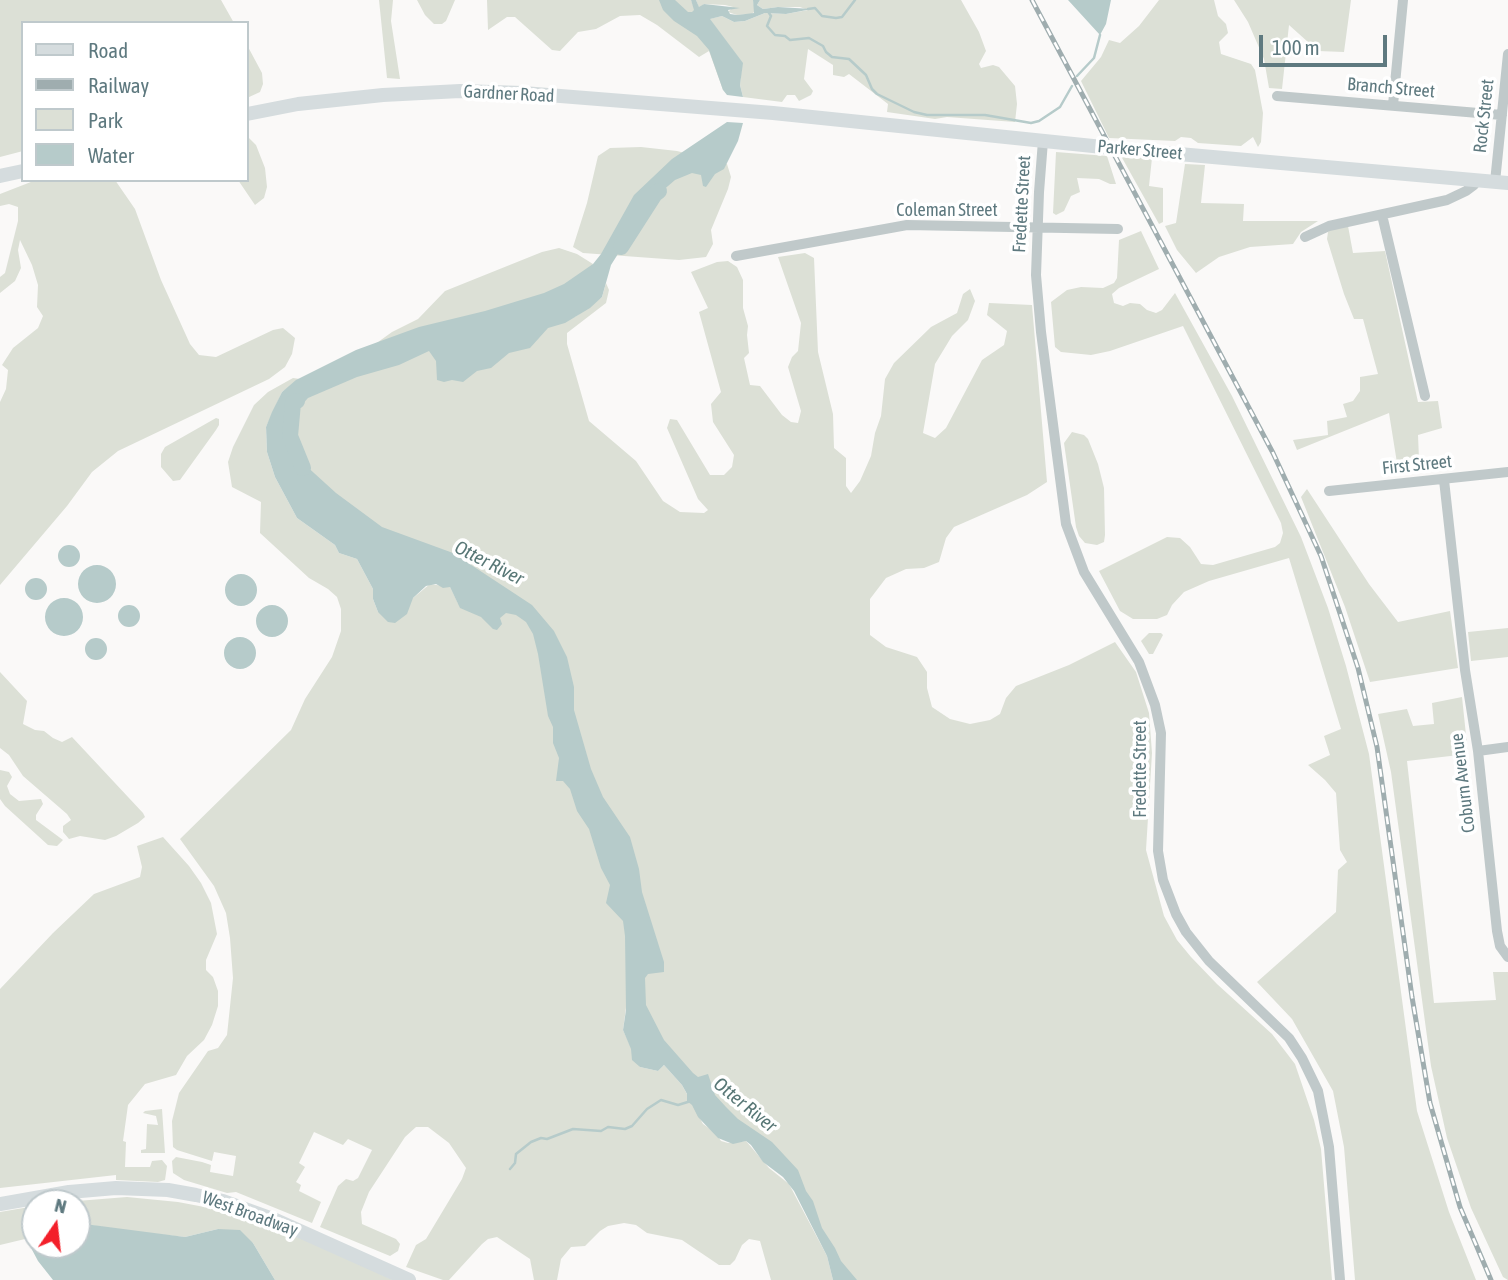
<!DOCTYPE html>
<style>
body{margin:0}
#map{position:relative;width:1508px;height:1280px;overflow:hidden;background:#faf9f8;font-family:"Asap Condensed",sans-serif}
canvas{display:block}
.legend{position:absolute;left:21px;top:21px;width:228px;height:161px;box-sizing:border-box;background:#fff;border:2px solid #bfc9cc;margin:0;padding:9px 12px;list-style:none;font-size:21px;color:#5e797f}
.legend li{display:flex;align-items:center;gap:14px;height:35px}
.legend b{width:35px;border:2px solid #bfc9cc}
.north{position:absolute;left:21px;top:1189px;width:70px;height:70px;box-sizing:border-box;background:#fff;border:2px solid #bfc9cc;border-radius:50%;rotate:14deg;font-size:19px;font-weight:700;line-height:28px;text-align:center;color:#5e797f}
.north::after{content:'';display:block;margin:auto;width:24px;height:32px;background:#f31f2a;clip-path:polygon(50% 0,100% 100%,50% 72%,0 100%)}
.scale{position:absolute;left:1259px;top:35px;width:128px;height:32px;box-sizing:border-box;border:4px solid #5e797f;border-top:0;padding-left:9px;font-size:21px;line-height:24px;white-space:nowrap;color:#5e797f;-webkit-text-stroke:5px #fff;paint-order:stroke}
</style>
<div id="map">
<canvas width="1508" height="1280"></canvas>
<ul class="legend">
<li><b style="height:9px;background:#d5dcde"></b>Road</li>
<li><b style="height:9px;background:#9fadaf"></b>Railway</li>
<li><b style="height:19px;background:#dce0d6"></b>Park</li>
<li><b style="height:19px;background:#b6cbca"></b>Water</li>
</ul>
<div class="north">N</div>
<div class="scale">100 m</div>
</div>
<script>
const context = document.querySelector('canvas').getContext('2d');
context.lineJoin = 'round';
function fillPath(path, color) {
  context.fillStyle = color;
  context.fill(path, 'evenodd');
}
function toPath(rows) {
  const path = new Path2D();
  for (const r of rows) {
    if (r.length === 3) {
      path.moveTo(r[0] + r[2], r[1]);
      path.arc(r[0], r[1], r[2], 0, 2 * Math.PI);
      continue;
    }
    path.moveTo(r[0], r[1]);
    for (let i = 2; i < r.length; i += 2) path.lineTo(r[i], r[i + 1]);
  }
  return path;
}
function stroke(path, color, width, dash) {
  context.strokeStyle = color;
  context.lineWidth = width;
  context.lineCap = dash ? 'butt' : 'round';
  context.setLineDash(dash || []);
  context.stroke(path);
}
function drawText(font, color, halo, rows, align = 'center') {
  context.font = font + ' "Asap Condensed",sans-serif';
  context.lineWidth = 7;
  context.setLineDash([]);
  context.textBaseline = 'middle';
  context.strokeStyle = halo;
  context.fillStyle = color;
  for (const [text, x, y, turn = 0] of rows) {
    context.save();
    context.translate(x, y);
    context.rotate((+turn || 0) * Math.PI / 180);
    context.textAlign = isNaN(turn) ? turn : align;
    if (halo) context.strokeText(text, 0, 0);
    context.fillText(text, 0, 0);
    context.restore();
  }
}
fillPath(toPath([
 [0,0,221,0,234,23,23,23,23,151,0,157],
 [379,0,393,0,391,21,400,79,387,78],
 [417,0,455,0,446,21,442,24,434,24,425,15],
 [487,0,691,0,695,10,693,12,688,12,728,59,723,90,709,51,699,57,657,25,640,15,620,16,596,29,578,32,560,51,552,50,515,17,507,17,488,30],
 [696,0,753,0,755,11,752,14,737,15,728,12,733,7,725,5,704,4,699,8],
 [760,0,961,0,979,32,986,51,979,64,981,68,993,65,999,67,1015,86,1017,104,1015,122,947,117,935,119,887,112,888,104,849,74,844,77,833,75,833,65,808,49,804,79,813,91,811,95,799,101,795,95,787,95,782,102,743,97,740,85,742,63,709,19,722,16,734,22,745,21,765,13,786,14,808,10,800,7,778,7,763,9,757,5],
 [1159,0,1214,0,1218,16,1226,24,1228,33,1219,42,1221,54,1251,64,1255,70,1263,113,1261,142,1258,147,1253,137,1241,146,1198,143,1191,138,1181,137,1175,141,1109,138,1081,81,1101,57,1109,40,1120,43,1139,26],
 [1234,0,1351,0,1344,52,1318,51,1289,25,1282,89,1269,88,1264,59,1248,22],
 [247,45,262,73,263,84,260,92,247,98],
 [247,136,256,145,265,168,267,187,264,198,255,205,238,180,247,180],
 [641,147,677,151,727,164,731,177,728,189,711,230,713,244,706,257,679,260,583,253,573,247,587,203,598,156,610,148],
 [1056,152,1107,156,1116,184,1110,184,1099,179,1077,178,1080,192,1071,196,1064,211,1056,215,1053,213],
 [1121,156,1152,158,1149,186,1163,188,1163,222,1159,224],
 [1185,164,1205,165,1201,203,1244,204,1243,221,1318,221,1301,232,1293,244,1250,247,1219,257,1196,273,1177,250,1165,226,1176,223],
 [36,180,115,180,135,209,161,280,190,344,199,355,216,357,273,330,283,328,295,338,292,354,285,367,269,379,118,451,92,472,67,506,0,585,0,402,6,389,8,370,2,365,13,348,38,328,43,316,37,307,38,285,32,265,20,240,18,250,21,268,15,281,0,293,0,277,5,273,18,221,18,207,9,204,0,206,0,194],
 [1348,226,1353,253,1385,251,1418,402,1438,401,1442,428,1418,435,1419,459,1397,463,1389,413,1297,450,1293,440,1328,435,1327,421,1347,417,1343,404,1353,401,1360,391,1360,377,1378,374,1363,319,1354,319,1344,294,1327,239,1328,232,1332,228],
 [1141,231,1159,269,1119,288,1112,294,1114,303,1123,306,1130,303,1140,304,1147,310,1156,313,1162,310,1175,293,1232,396,1301,537,1328,608,1346,666,1369,754,1417,1111,1449,1212,1476,1280,1355,1280,1344,1147,1333,1091,1292,1019,1257,982,1336,912,1338,870,1347,862,1340,850,1336,793,1325,780,1308,765,1330,755,1324,736,1341,729,1289,558,1209,581,1184,592,1172,605,1167,615,1157,619,1133,619,1120,611,1099,571,1167,537,1180,538,1190,547,1201,564,1213,565,1275,547,1280,543,1283,533,1281,523,1183,326,1110,351,1091,355,1061,352,1055,347,1051,302,1067,290,1081,287,1103,288,1114,283,1117,278,1119,240],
 [559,248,577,254,593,264,575,317,602,297,606,283,609,290,606,303,567,333,567,344,589,421,636,461,663,501,680,512,704,513,708,510,698,499,667,428,670,419,677,420,710,475,724,475,732,467,734,455,713,422,711,404,721,392,699,312,708,308,691,272,717,262,728,261,737,267,743,280,743,308,748,326,747,335,749,353,744,358,750,385,760,386,782,415,791,422,798,423,801,411,788,367,792,357,798,351,801,323,778,257,805,253,814,258,818,352,833,414,834,448,846,458,846,486,851,493,860,481,871,456,875,433,881,416,885,379,894,363,931,327,957,313,963,294,970,289,975,301,968,320,952,336,935,364,923,433,935,438,946,428,982,360,1004,345,1007,331,987,315,989,303,1032,305,1047,482,1027,495,954,527,946,538,939,562,924,568,906,569,886,578,870,599,870,635,886,647,917,657,927,672,927,688,932,707,950,719,970,724,990,720,1000,714,1006,698,1016,686,1069,665,1115,642,1136,672,1149,713,1152,753,1146,850,1164,916,1177,940,1191,957,1217,984,1272,1034,1295,1064,1314,1120,1321,1149,1332,1280,839,1280,799,1181,626,1008,623,1030,640,1067,658,1071,664,1065,682,1085,703,1124,716,1133,721,1141,728,1143,746,1141,769,1168,789,1184,827,1256,833,1280,771,1280,760,1241,749,1239,742,1245,735,1260,730,1265,719,1265,682,1240,647,1233,636,1225,624,1223,608,1226,600,1231,585,1246,571,1247,561,1259,557,1280,534,1280,530,1259,497,1237,488,1239,482,1244,449,1280,443,1280,406,1267,416,1245,426,1239,462,1179,466,1168,449,1143,428,1127,416,1127,405,1137,369,1192,361,1212,362,1224,396,1239,400,1244,398,1251,390,1256,320,1227,338,1186,346,1179,353,1181,358,1178,372,1150,348,1139,343,1145,314,1132,299,1163,305,1167,296,1182,301,1185,299,1191,321,1202,312,1223,236,1192,227,1193,184,1180,173,1173,172,1161,176,1157,202,1162,211,1165,210,1172,233,1176,236,1156,214,1152,212,1161,177,1150,173,1147,172,1121,179,1093,208,1051,218,1048,227,1035,233,978,230,938,226,913,214,886,180,839,291,730,305,699,332,657,341,631,341,609,337,597,328,589,309,578,260,533,261,502,232,487,228,462,233,447,254,405,268,392,293,378,300,379,282,392,266,427,267,452,275,477,297,518,335,545,339,553,357,559,373,589,373,599,378,612,413,598,430,584,450,587,458,603,471,595,405,553,306,475,290,441,289,427,293,403,392,332,418,319,445,291,542,252],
 [216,418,219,419,219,425,216,430,180,480,173,481,161,467,161,454,165,447],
 [1072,432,1084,435,1088,439,1098,464,1104,488,1105,535,1104,542,1097,545,1085,543,1079,536,1076,527,1064,443],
 [1307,489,1369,584,1398,622,1450,611,1458,668,1370,682,1345,607,1301,497],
 [1508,628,1508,657,1471,661,1468,632],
 [1149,633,1161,633,1163,635,1153,654,1149,654,1141,641],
 [0,672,27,701,23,724,35,730,44,731,53,738,62,742,72,737,143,813,145,817,138,823,116,836,105,840,80,836,69,839,63,832,63,826,71,820,67,814,23,776,9,755,0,748],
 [1462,697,1468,754,1407,761,1434,1003,1496,1000,1493,972,1508,972,1508,1280,1503,1277,1471,1208,1447,1138,1431,1066,1391,772,1378,714,1407,709,1413,726,1434,724,1432,703],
 [0,770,9,772,12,777,7,786,10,794,19,801,41,799,43,804,36,815,36,820,63,840,57,846,48,845,5,806,0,799],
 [163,837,189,866,201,883,211,903,217,934,206,960,206,970,213,977,218,991,218,1006,212,1025,204,1040,187,1056,176,1075,145,1084,128,1105,123,1141,126,1142,125,1167,150,1167,152,1161,162,1160,167,1166,165,1180,158,1182,116,1180,116,1175,0,1188,0,989,53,933,94,894,140,877,142,867,137,846],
 [162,1109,165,1153,141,1153,141,1150,146,1149,147,1124,158,1125,156,1116,143,1113,145,1111],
 [127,1197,178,1202,220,1210,254,1220,322,1247,393,1280,275,1280,253,1243,218,1229,185,1237,134,1232,77,1223,77,1203,52,1203],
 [35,1206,35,1232,25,1239,0,1245,0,1212]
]), '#dce0d6');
fillPath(toPath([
 [659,0,675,0,688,12,692,12,694,10,691,0,696,0,699,7,704,4,740,8,728,10,730,14,737,15,754,13,753,0,760,0,757,5,763,9,778,7,812,9,786,14,765,13,745,21,734,22,722,16,710,19,743,63,740,85,743,97,727,95,723,90,709,50,697,36,674,21,663,10],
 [1068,0,1111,0,1106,24,1100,35],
 [727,122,743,123,738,141,724,169,715,174,706,187,703,186,701,175,692,173,675,180,654,198,632,230,635,240,623,246,611,265,602,297,590,308,565,323,548,328,530,348,509,353,491,368,477,371,463,382,452,380,444,382,437,380,436,361,429,351,399,365,357,377,308,398,294,413,289,427,290,441,303,463,336,493,382,527,453,553,532,605,554,631,567,657,574,687,574,710,591,769,603,797,630,837,639,869,642,892,664,962,664,972,648,974,645,978,646,1005,664,1040,693,1073,698,1077,708,1074,715,1095,726,1107,738,1119,772,1142,798,1170,806,1191,813,1201,822,1228,835,1248,841,1261,857,1280,833,1280,827,1256,794,1191,783,1177,763,1162,751,1145,746,1141,733,1144,718,1138,698,1117,692,1105,687,1101,687,1094,682,1085,664,1065,658,1071,640,1067,632,1060,631,1049,623,1030,626,1010,625,936,623,921,606,903,610,885,601,868,589,829,577,811,570,789,563,781,556,781,559,758,553,743,553,727,548,716,538,654,533,634,526,622,516,615,506,613,500,618,502,624,497,630,493,629,481,617,460,608,450,587,443,588,436,584,426,586,413,598,407,614,395,623,388,622,378,612,373,599,373,589,357,559,339,553,335,545,297,518,275,477,267,452,266,427,272,412,282,392,296,380,356,350,419,327,485,311,544,293,564,284,593,264,601,254,634,195,672,159],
 [69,556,11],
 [97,584,19],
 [241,590,16],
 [36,589,11],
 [64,617,19],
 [272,621,16],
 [129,616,11],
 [240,653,16],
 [96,649,11],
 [77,1223,185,1237,218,1229,240,1230,253,1243,275,1280,53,1280,38,1261,29,1244,35,1236,35,1245,77,1245]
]), '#b6cbca');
stroke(toPath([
 [808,9,815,8,822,16,836,18,842,17,855,0],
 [769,13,771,16,767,26,775,35,785,36,790,40,809,38,823,46,826,52,832,57,849,59,866,75,872,89,877,94,914,112,927,115,985,115,1031,123,1039,121,1060,107,1072,86],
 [1077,76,1094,58,1100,35],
 [510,1169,515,1163,516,1154,531,1142,541,1138,547,1139,573,1129,601,1131,608,1127,625,1129,632,1126,647,1109,661,1100,678,1105,691,1101]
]), '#b6cbca', 2.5);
stroke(toPath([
 [621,247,655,194,659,191],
 [297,401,293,403,290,436,303,468]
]), '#b6cbca', 16);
stroke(toPath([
 [1277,96,1502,115],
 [1393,105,1403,0],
 [1043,141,1039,192,1036,275,1041,332,1066,524,1084,572,1139,662,1155,705,1161,733,1158,851,1163,880,1176,914,1186,932,1209,961,1289,1038,1302,1058,1318,1091,1329,1147,1340,1280],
 [1495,182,1508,54],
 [1382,215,1425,396],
 [1305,237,1329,226,1447,200,1466,191,1474,185,1475,180],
 [736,256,907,225,1118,229],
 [1444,480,1465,670,1478,751,1497,931,1500,946,1508,957],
 [1329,491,1508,472],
 [1478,751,1508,747]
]), '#c0c9ca', 10);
stroke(toPath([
 [247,114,298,104,383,95,460,91,523,93,773,113,1122,149,1508,183],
 [0,176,23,171],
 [0,1204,69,1192,116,1188,168,1190,196,1195,223,1201,273,1219,409,1280]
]), '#d5dcde', 14);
const rail = toPath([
 [1032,0,1273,453,1321,556,1358,668,1377,747,1412,997,1430,1103,1460,1207,1491,1280]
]);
stroke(rail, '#9fadaf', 5);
stroke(rail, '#fff', 2.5, [8]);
drawText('18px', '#5e797f', '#fff', [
 ["Branch Street",1391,88,5],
 ["Gardner Road",509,94,3],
 ["Rock Street",1484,116,-84],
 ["Parker Street",1140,150,5],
 ["Fredette Street",1022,204,-87],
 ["Coleman Street",947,210],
 ["First Street",1417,465,-6],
 ["Fredette Street",1140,769,-90],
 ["Coburn Avenue",1463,783,-97],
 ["West Broadway",250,1214,20]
]);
drawText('italic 19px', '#587776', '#fff', [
 ["Otter River",489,563,27],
 ["Otter River",745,1105,39]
]);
</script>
